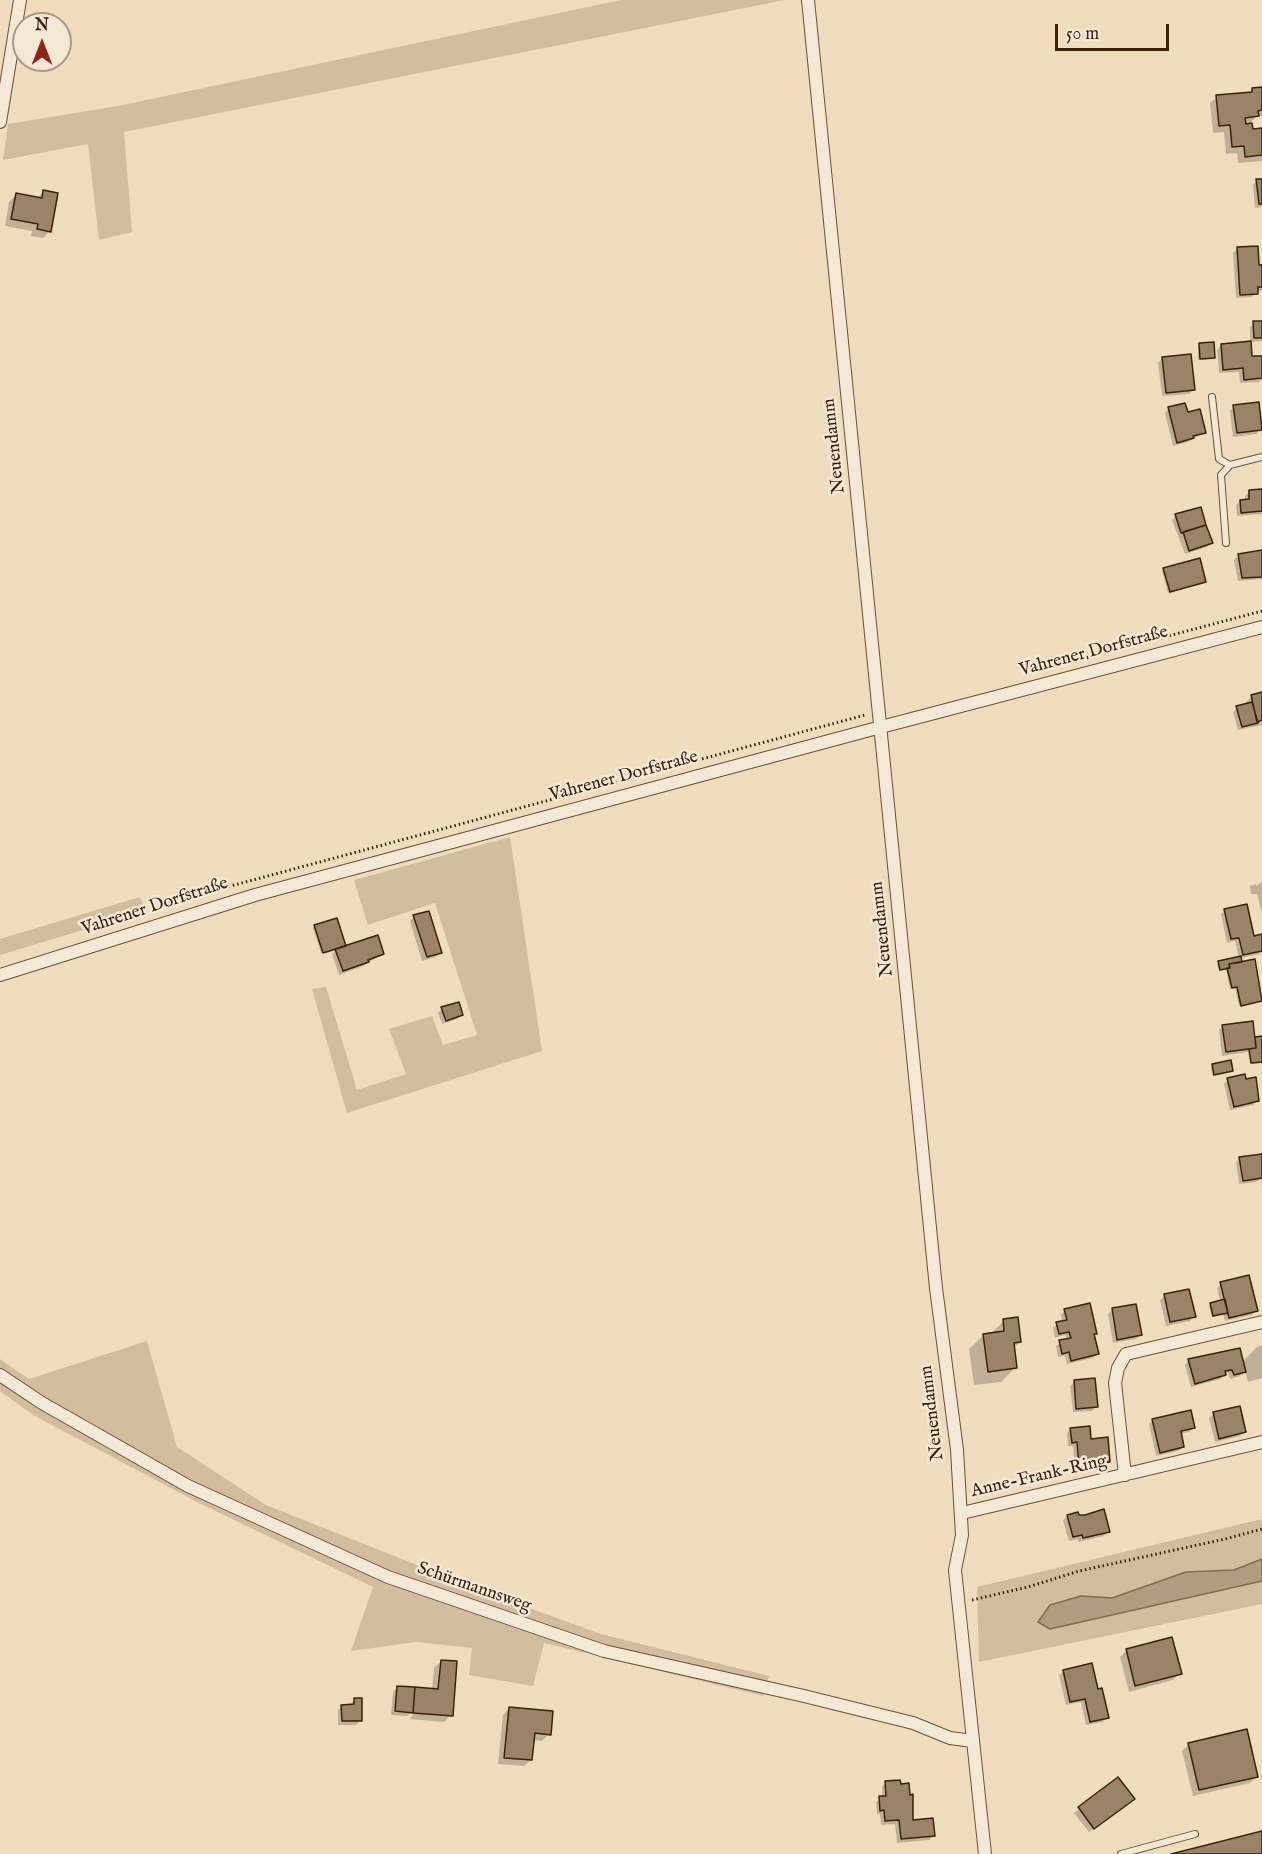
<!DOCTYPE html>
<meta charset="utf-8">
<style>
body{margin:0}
#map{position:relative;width:1262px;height:1854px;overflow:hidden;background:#f0ddbf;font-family:"IM FELL English",serif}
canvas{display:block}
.north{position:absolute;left:12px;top:12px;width:60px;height:60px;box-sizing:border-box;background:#f5e9d5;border:2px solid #ab9984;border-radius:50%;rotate:0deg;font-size:16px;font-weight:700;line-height:24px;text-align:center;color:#3d220b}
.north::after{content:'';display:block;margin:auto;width:21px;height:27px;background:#8f2418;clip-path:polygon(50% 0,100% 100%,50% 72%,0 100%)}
.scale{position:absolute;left:1055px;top:24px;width:114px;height:27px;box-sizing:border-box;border:3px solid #3d220b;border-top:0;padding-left:8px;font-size:18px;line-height:21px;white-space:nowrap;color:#3d220b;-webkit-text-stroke:4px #f5e9d5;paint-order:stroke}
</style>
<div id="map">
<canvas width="1262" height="1854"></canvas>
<div class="north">N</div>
<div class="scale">50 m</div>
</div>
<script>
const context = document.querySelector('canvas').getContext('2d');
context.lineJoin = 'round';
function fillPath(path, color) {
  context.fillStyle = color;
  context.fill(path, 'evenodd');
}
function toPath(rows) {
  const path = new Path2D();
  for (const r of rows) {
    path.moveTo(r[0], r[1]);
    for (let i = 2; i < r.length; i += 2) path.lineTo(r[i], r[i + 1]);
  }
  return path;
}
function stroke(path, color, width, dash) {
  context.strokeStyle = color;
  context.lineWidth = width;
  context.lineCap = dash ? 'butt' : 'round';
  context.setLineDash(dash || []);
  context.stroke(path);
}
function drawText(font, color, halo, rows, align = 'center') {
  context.font = font + ' "IM FELL English",serif';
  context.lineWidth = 5;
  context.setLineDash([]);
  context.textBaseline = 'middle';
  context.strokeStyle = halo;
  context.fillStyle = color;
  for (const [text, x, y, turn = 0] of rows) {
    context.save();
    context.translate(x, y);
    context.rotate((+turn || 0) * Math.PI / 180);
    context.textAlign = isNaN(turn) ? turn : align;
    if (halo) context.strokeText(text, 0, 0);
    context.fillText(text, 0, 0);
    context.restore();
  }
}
fillPath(toPath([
 [621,0,785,0,124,132,132,232,99,240,88,144,3,160,8,124,118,106],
 [510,837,542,1051,347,1113,312,989,326,987,357,1090,406,1074,389,1029,432,1016,443,1045,477,1035,435,903,368,925,354,880],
 [140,897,146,911,0,955,0,939],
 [147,1341,177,1447,266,1505,485,1592,601,1634,769,1676,763,1696,544,1643,533,1686,469,1675,472,1648,416,1642,351,1651,373,1587,199,1503,33,1415,0,1391,0,1359,29,1379],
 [1262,1519,1262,1604,979,1662,977,1587]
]), '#d2bda0');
const water = toPath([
 [1262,1559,1262,1581,1050,1629,1038,1622,1050,1605,1081,1596,1112,1598,1186,1572,1234,1570,1262,1559]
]);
fillPath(water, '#b39d82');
stroke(water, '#846c52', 1.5);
fillPath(toPath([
 [1253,89,1262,89,1262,116,1257,116,1248,125,1251,130,1262,129,1262,161,1238,163,1237,153,1226,154,1224,132,1213,133,1210,103,1217,97,1248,94],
 [1262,180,1262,207,1255,208,1253,185,1257,181],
 [43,192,50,231,43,238,31,236,32,231,5,226,9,202,16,195,37,199],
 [1237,249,1258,267,1262,267,1262,290,1256,291,1252,297,1236,298,1233,253],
 [1262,322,1262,341,1250,342,1250,327,1254,323],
 [1199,344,1214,358,1212,359,1198,360,1198,346],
 [1221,345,1251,358,1262,357,1262,379,1259,382,1240,383,1239,372,1219,373,1217,350],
 [1163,358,1194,389,1189,394,1162,396,1158,363],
 [1234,407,1260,430,1256,434,1233,437,1230,411],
 [1169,408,1205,432,1188,442,1173,446,1165,413],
 [1262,490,1262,514,1237,516,1236,505,1240,501,1245,501,1245,496,1249,492],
 [1176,516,1211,543,1207,547,1185,554,1172,520],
 [1262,551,1262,579,1238,581,1234,560,1239,555],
 [1164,569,1205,582,1168,593,1162,571],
 [1262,694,1262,725,1238,730,1233,712,1237,708,1245,706,1244,704,1251,697],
 [1262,882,1262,914,1257,894,1251,894,1250,886,1256,884,1256,886],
 [1225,910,1253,937,1262,942,1262,952,1260,954,1240,958,1261,1001,1259,1002,1239,1006,1235,988,1230,989,1226,969,1219,971,1217,964,1219,962,1239,958,1235,941,1227,943,1221,914],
 [414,917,441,952,436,957,422,961,410,921],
 [315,926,344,947,382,954,363,966,339,975,332,954,338,948,321,953,313,928],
 [442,1009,461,1015,457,1019,442,1024,438,1013],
 [1223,1026,1254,1040,1262,1038,1262,1063,1250,1064,1248,1052,1222,1056,1219,1030],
 [1212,1065,1231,1071,1212,1076,1211,1067],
 [1228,1080,1257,1100,1253,1105,1230,1110,1224,1084],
 [1262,1155,1262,1186,1261,1179,1256,1182,1239,1184,1236,1162,1240,1158],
 [1221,1284,1256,1310,1252,1315,1225,1321,1223,1314,1212,1317,1209,1306,1220,1302,1217,1288],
 [1165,1296,1194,1316,1190,1321,1166,1326,1160,1300],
 [1065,1310,1095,1333,1093,1336,1097,1354,1093,1358,1067,1364,1065,1356,1058,1357,1056,1346,1060,1342,1067,1340,1065,1335,1055,1338,1053,1328,1057,1324,1062,1322,1061,1315],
 [1112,1310,1141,1335,1136,1339,1113,1343,1108,1314],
 [1004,1321,1020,1342,1013,1348,1016,1367,1001,1382,974,1385,969,1349,984,1335,990,1334],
 [1262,1345,1262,1378,1248,1382,1245,1371,1240,1376,1230,1379,1228,1373,1224,1374,1220,1379,1191,1387,1185,1365,1189,1360,1242,1362,1257,1347],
 [1074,1382,1096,1406,1092,1411,1073,1412,1070,1386],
 [1214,1414,1245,1431,1240,1436,1215,1442,1209,1418],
 [1153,1420,1193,1428,1189,1432,1180,1434,1183,1447,1178,1451,1156,1456,1149,1424],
 [1071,1429,1090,1440,1109,1461,1104,1466,1075,1469,1073,1446,1068,1446,1067,1433],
 [1068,1516,1078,1517,1108,1531,1104,1536,1078,1542,1078,1539,1069,1541,1063,1520],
 [1127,1650,1180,1673,1173,1680,1129,1692,1120,1657],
 [441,1661,451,1715,444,1722,409,1719,417,1711,413,1711,407,1716,391,1715,393,1692,397,1687,432,1690,434,1668],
 [1064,1671,1097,1691,1107,1717,1103,1722,1086,1725,1081,1702,1066,1705,1059,1675],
 [354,1699,361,1720,356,1725,338,1725,338,1711,342,1706,350,1706],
 [509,1708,549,1734,542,1741,533,1740,531,1760,524,1766,498,1764,503,1715],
 [1189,1744,1257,1776,1250,1783,1193,1796,1182,1751],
 [1118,1779,1128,1803,1089,1832,1074,1813],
 [886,1782,912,1821,933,1836,929,1840,897,1843,895,1824,881,1825,880,1814,877,1814,876,1802,882,1798,882,1787]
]), '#0003');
const building = toPath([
 [1262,87,1262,110,1258,111,1259,116,1245,118,1246,124,1252,123,1253,129,1262,128,1262,155,1245,157,1244,146,1232,147,1230,125,1219,126,1216,95,1252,92,1252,88,1262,87],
 [1256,179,1262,179,1262,204,1259,204,1256,179],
 [43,190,58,193,51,232,37,229,38,224,11,219,16,193,42,198,43,190],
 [1258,246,1259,265,1262,265,1262,287,1258,287,1258,294,1240,295,1237,247,1258,246],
 [1253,321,1262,321,1262,338,1254,338,1253,321],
 [1251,341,1252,356,1262,356,1262,378,1244,380,1243,368,1223,370,1221,344,1251,341],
 [1214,342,1215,358,1200,359,1199,343,1214,342],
 [1191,354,1195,390,1166,393,1162,357,1191,354],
 [1259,402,1262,430,1237,433,1233,405,1259,402],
 [1185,403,1188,412,1200,409,1206,433,1193,436,1194,438,1177,443,1168,407,1185,403],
 [1262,489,1262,511,1241,513,1240,500,1249,499,1249,490,1262,489],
 [1201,507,1206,525,1181,533,1175,514,1201,507],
 [1206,525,1213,543,1189,551,1183,532,1206,525],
 [1262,550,1262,577,1242,578,1238,554,1262,550],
 [1200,558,1206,582,1170,592,1163,568,1200,558],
 [1262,692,1262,720,1257,722,1251,695,1262,692],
 [1252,702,1258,723,1242,727,1236,706,1252,702],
 [1247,904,1254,936,1262,934,1262,951,1243,955,1239,938,1231,939,1224,909,1247,904],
 [429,911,442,953,427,957,413,915,429,911],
 [337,918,346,946,323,953,314,925,337,918],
 [378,935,384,954,368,960,369,962,343,971,335,949,378,935],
 [1241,956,1242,962,1229,964,1230,968,1220,970,1218,961,1241,956],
 [1255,959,1262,1001,1241,1006,1237,987,1232,988,1227,968,1230,968,1229,964,1255,959],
 [459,1002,463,1015,446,1021,441,1007,459,1002],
 [1253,1021,1256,1048,1226,1052,1222,1025,1253,1021],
 [1262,1036,1262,1062,1251,1063,1249,1049,1256,1048,1255,1037,1262,1036],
 [1231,1060,1233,1071,1214,1075,1212,1064,1231,1060],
 [1245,1074,1246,1079,1256,1077,1259,1101,1234,1107,1227,1078,1245,1074],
 [1262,1154,1262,1178,1243,1181,1239,1157,1262,1154],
 [1249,1275,1258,1311,1229,1318,1220,1282,1249,1275],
 [1189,1289,1196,1317,1170,1322,1164,1294,1189,1289],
 [1225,1299,1228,1313,1213,1316,1210,1303,1225,1299],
 [1090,1303,1097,1334,1094,1334,1099,1354,1071,1361,1069,1352,1062,1354,1059,1340,1071,1338,1069,1332,1059,1334,1056,1322,1067,1320,1064,1309,1090,1303],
 [1136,1304,1142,1335,1117,1340,1112,1308,1136,1304],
 [1018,1317,1021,1342,1014,1343,1017,1368,988,1372,983,1334,1004,1331,1003,1319,1018,1317],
 [1240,1348,1246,1372,1234,1375,1232,1370,1225,1371,1226,1375,1195,1384,1188,1359,1240,1348],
 [1095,1378,1098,1407,1076,1409,1074,1380,1095,1378],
 [1240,1406,1246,1432,1219,1439,1213,1412,1240,1406],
 [1191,1410,1195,1428,1181,1431,1184,1447,1160,1453,1152,1419,1191,1410],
 [1090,1426,1091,1439,1108,1437,1110,1462,1079,1465,1077,1442,1072,1443,1070,1428,1090,1426],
 [1104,1509,1110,1532,1083,1538,1082,1535,1073,1537,1067,1515,1078,1512,1079,1515,1085,1515,1104,1509],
 [1172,1637,1182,1674,1135,1686,1126,1649,1172,1637],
 [441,1660,457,1661,453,1716,413,1713,415,1687,438,1689,441,1660],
 [1092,1663,1098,1689,1102,1688,1109,1718,1090,1722,1085,1699,1070,1702,1063,1670,1092,1663],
 [397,1686,415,1687,413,1713,395,1711,397,1686],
 [354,1698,362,1698,362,1721,342,1721,341,1705,354,1704,354,1698],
 [509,1707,553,1711,551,1735,535,1733,532,1760,504,1758,509,1707],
 [1247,1729,1258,1777,1199,1790,1188,1743,1247,1729],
 [1118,1777,1135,1799,1094,1829,1078,1807,1118,1777],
 [900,1780,901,1784,909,1783,910,1795,913,1794,913,1820,933,1818,935,1836,901,1839,899,1820,885,1821,884,1810,880,1811,879,1796,886,1796,885,1781,900,1780],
 [1262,1831,1262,1854,1171,1854,1262,1831]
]);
fillPath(building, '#9a8369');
stroke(building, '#3d220b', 1.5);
const lane = toPath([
 [1212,397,1219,459,1230,465],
 [1226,543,1221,475,1230,465,1262,457],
 [1121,1854,1195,1834]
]);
const street = toPath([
 [808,0,936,1288,957,1450,962,1535,955,1570,985,1854],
 [0,122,20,0],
 [0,975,255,895,881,727,1262,627],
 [0,1375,42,1403,188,1486,388,1577,604,1651,804,1696,913,1723,950,1738,973,1741],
 [1125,1475,1115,1383,1118,1368,1126,1354,1262,1322],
 [962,1513,1262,1442]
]);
stroke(lane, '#6a5138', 8);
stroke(street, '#6a5138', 14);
stroke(toPath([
 [1052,667,1262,611],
 [186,901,201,894,865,715],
 [972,1600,1028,1587,1079,1571,1225,1539,1262,1529]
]), '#3d220b', 3, [1.5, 3]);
stroke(lane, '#f5e9d5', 6);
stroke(street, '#f5e9d5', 12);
drawText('18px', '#3d220b', '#f5e9d5', [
 ["Neuendamm",835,446,-96],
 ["Vahrener Dorfstraße",1094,652,-15],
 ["Vahrener Dorfstraße",624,777,-15],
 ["Vahrener Dorfstraße",155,907,-18],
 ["Neuendamm",883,929,-96],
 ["Neuendamm",933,1413,-97],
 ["Anne-Frank-Ring",1039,1477,-13],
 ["Schürmannsweg",474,1588,19]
]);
</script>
